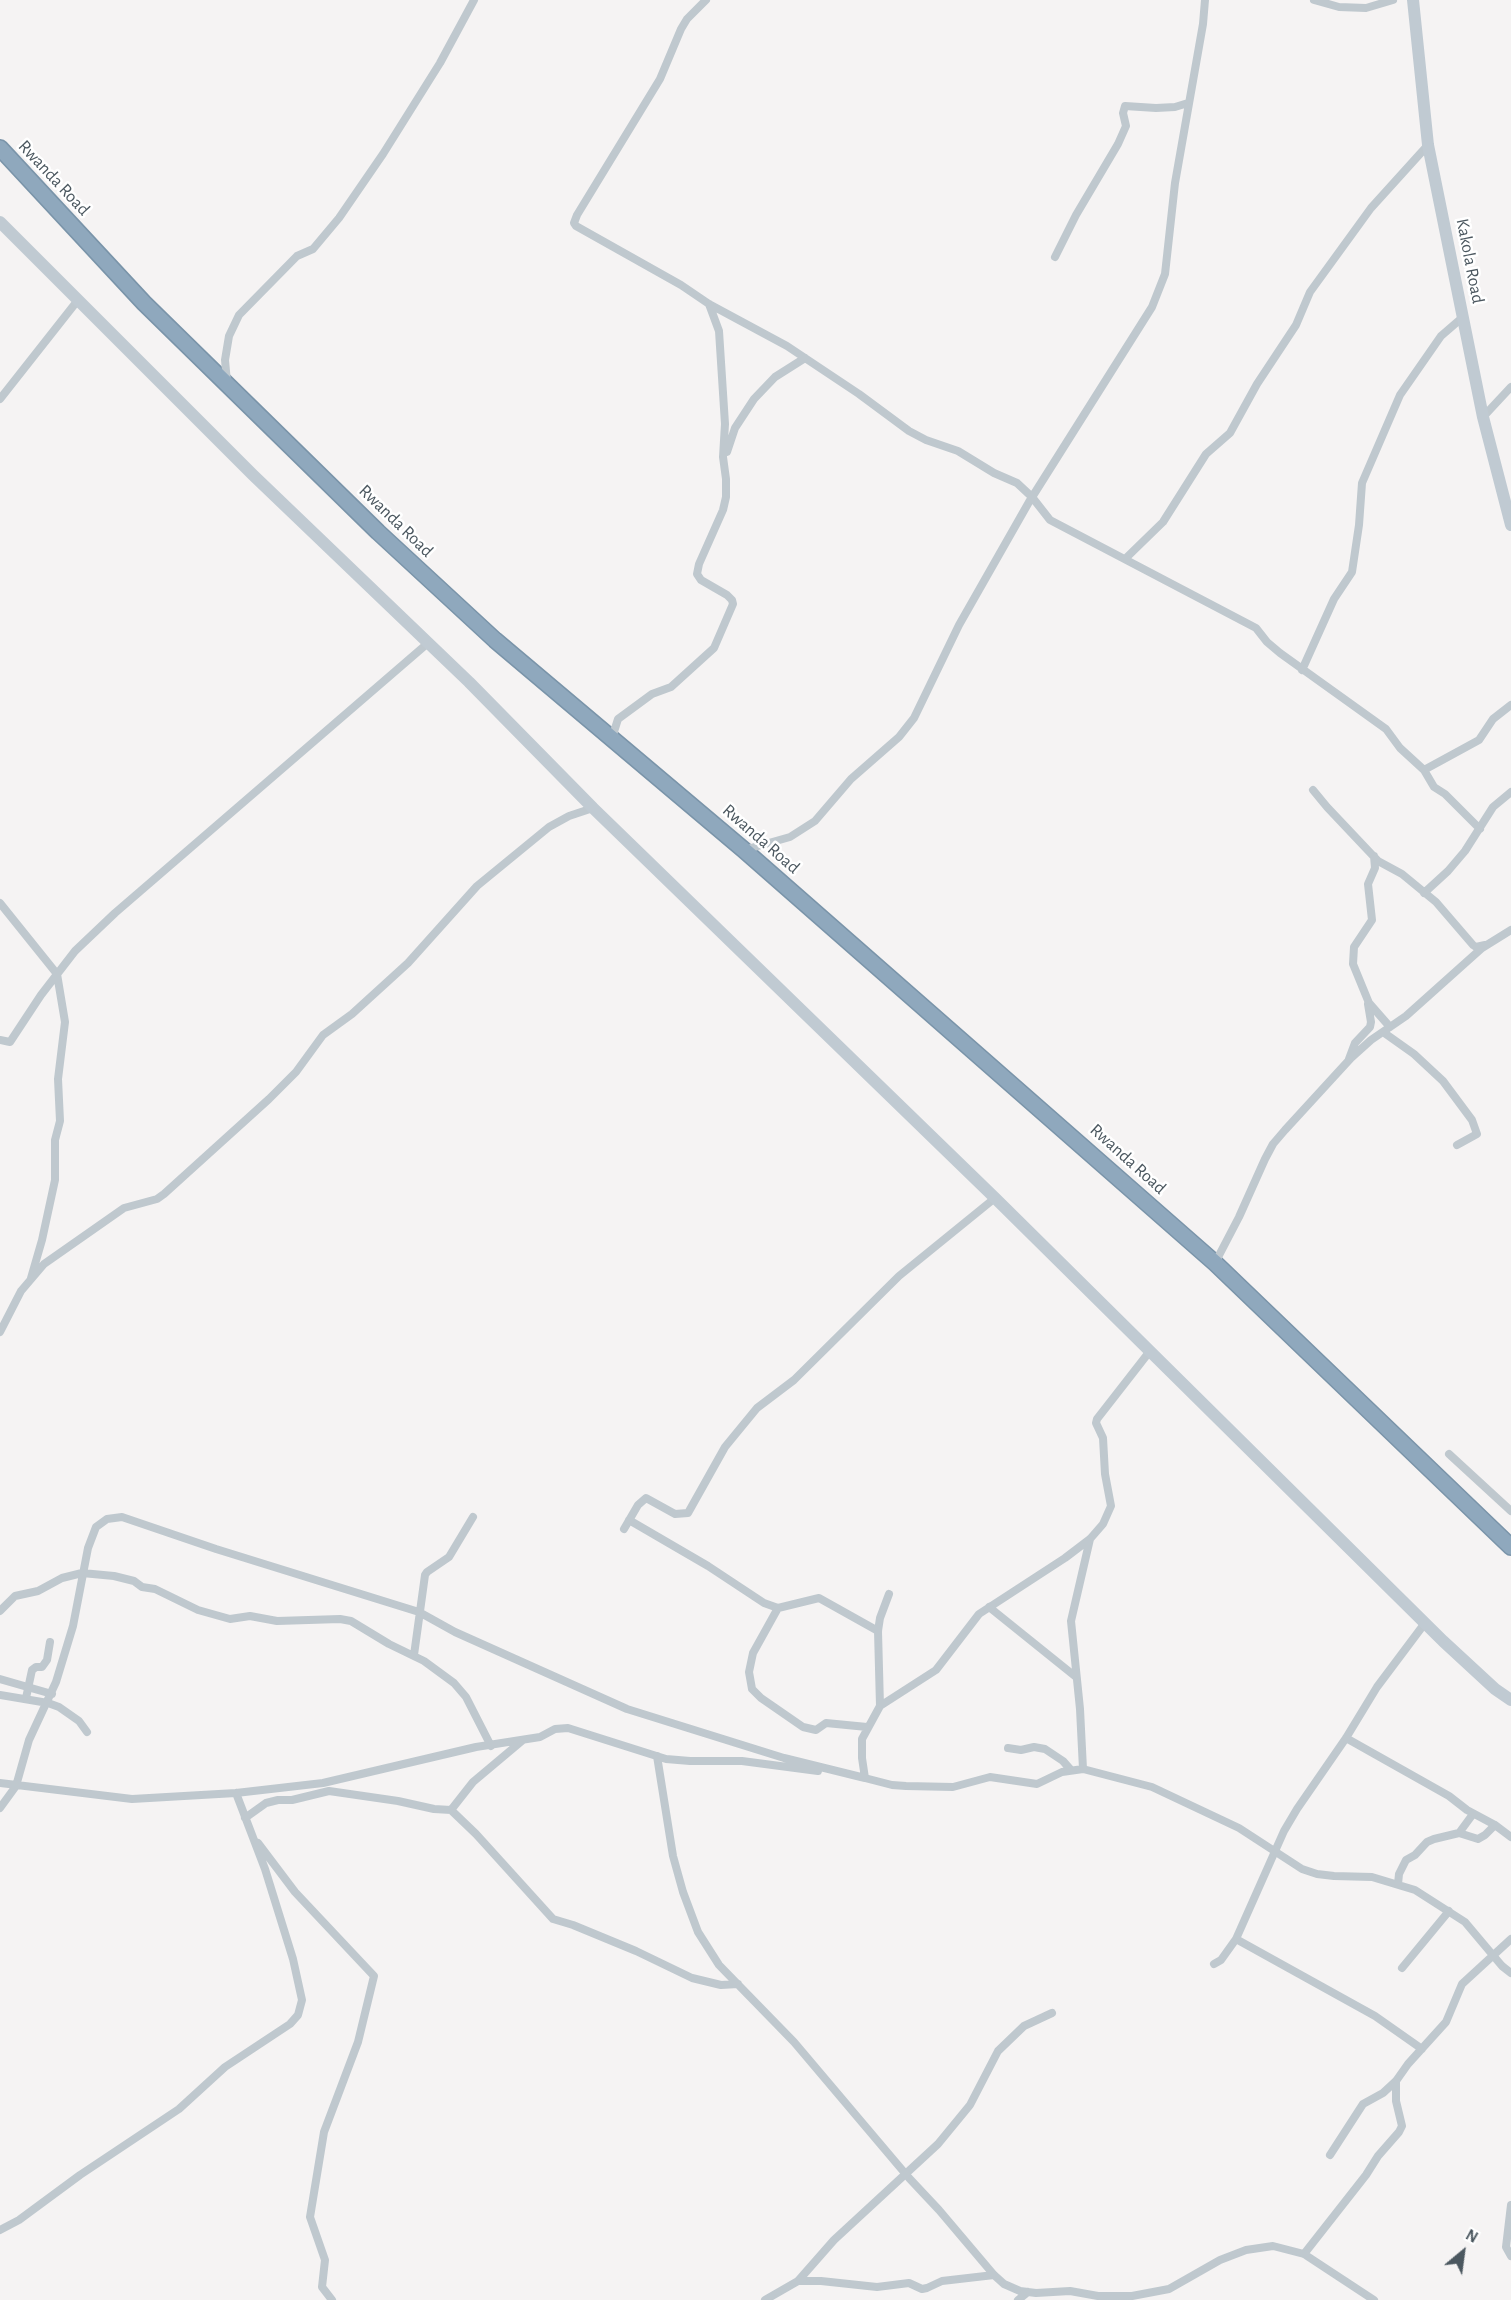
<!DOCTYPE html>
<style>
body{margin:0}
#map{position:relative;width:1511px;height:2300px;overflow:hidden;background:#f5f3f3;font-family:"Alegreya Sans",sans-serif}
canvas{display:block}
.north{position:absolute;left:1433px;top:2222px;width:60px;height:60px;-webkit-text-stroke:4px #fff;paint-order:stroke;rotate:29deg;font-size:16px;font-weight:700;line-height:24px;text-align:center;color:#4b575f}
.north::after{content:'';display:block;margin:auto;width:21px;height:27px;background:#4b575f;clip-path:polygon(50% 0,100% 100%,50% 72%,0 100%)}
</style>
<div id="map">
<canvas width="1511" height="2300"></canvas>
<div class="north">N</div>
</div>
<script>
const context = document.querySelector('canvas').getContext('2d');
context.lineJoin = 'round';
function toPath(rows) {
  const path = new Path2D();
  for (const r of rows) {
    path.moveTo(r[0], r[1]);
    for (let i = 2; i < r.length; i += 2) path.lineTo(r[i], r[i + 1]);
  }
  return path;
}
function stroke(path, color, width, dash) {
  context.strokeStyle = color;
  context.lineWidth = width;
  context.lineCap = dash ? 'butt' : 'round';
  context.setLineDash(dash || []);
  context.stroke(path);
}
function drawText(font, color, halo, rows, align = 'center') {
  context.font = font + ' "Alegreya Sans",sans-serif';
  context.lineWidth = 5;
  context.setLineDash([]);
  context.textBaseline = 'middle';
  context.strokeStyle = halo;
  context.fillStyle = color;
  for (const [text, x, y, turn = 0] of rows) {
    context.save();
    context.translate(x, y);
    context.rotate((+turn || 0) * Math.PI / 180);
    context.textAlign = isNaN(turn) ? turn : align;
    if (halo) context.strokeText(text, 0, 0);
    context.fillText(text, 0, 0);
    context.restore();
  }
}
const highway = toPath([
 [0,148,144,303,378,532,495,640,744,850,1215,1263,1511,1547]
]);
stroke(highway, '#7a94a9', 18);
stroke(toPath([
 [706,0,687,19,681,29,660,79,577,215,574,223,576,226,681,285,709,304,787,346,859,394,909,431,926,440,958,451,994,473,1017,483,1032,497,1050,520,1256,628,1267,642,1280,653,1386,729,1400,748,1424,770,1434,787,1445,794,1480,829],
 [1314,0,1339,7,1366,8,1393,0],
 [1055,257,1076,215,1118,144,1126,126,1123,113,1125,106,1156,108,1175,107,1188,103],
 [227,382,225,360,229,336,239,315,297,256,313,249,339,218,383,154,440,63,474,0],
 [0,399,78,300],
 [1483,417,1511,387],
 [727,452,735,428,754,399,775,377,805,358],
 [1125,559,1163,522,1206,454,1230,433,1257,384,1296,325,1310,292,1371,208,1428,145],
 [1302,670,1334,599,1352,572,1359,525,1362,483,1400,395,1441,336,1463,317],
 [612,738,618,719,652,694,671,687,714,648,733,604,732,600,727,595,701,580,697,574,699,564,723,510,726,497,726,479,723,457,725,424,719,331,709,304],
 [1424,770,1479,740,1493,719,1511,705],
 [1313,790,1327,807,1378,861,1402,874,1436,902,1473,945,1476,947,1485,945],
 [744,850,790,837,815,821,851,779,899,737,914,718,959,625,1029,502,1152,307,1165,274,1175,183,1203,24,1205,0],
 [1374,856,1375,868,1368,884,1372,920,1354,947,1353,964,1369,1003,1390,1027],
 [1424,893,1448,871,1465,851,1493,807,1511,792],
 [0,903,57,974,65,1022,58,1079,60,1121,55,1140,55,1180,42,1240,31,1278],
 [1383,1032,1414,1054,1443,1081,1472,1120,1477,1134,1457,1145],
 [0,1040,10,1042,41,995,75,951,115,913,428,643],
 [1349,1059,1355,1043,1370,1027,1371,1022,1368,1004],
 [1215,1263,1239,1217,1265,1159,1273,1144,1285,1130,1351,1058,1371,1040,1406,1016,1482,948,1511,930],
 [0,1332,21,1291,44,1264,124,1208,157,1199,164,1194,269,1099,296,1072,323,1035,352,1014,408,963,477,886,549,827,569,816,593,808],
 [1449,1454,1511,1511],
 [629,1520,708,1566,764,1603,778,1608,819,1598,878,1631],
 [624,1529,638,1505,646,1498,675,1514,688,1513,725,1447,757,1408,794,1380,899,1276,995,1198],
 [989,1607,1076,1677],
 [778,1608,753,1653,749,1672,752,1689,761,1698,803,1727,816,1730,826,1723,867,1727],
 [0,1611,15,1596,38,1591,62,1578,82,1573,114,1576,134,1581,142,1587,155,1589,198,1610,230,1619,250,1616,277,1621,340,1619,351,1621,389,1644,424,1661,454,1683,466,1697,491,1746],
 [414,1655,425,1575,427,1572,449,1557,473,1517],
 [0,1679,52,1694],
 [0,1695,48,1703,59,1707,79,1721,87,1732],
 [26,1698,32,1670,36,1667,42,1667,47,1660,50,1642],
 [880,1706,878,1631,880,1618,889,1594],
 [1346,1738,1449,1796,1467,1810,1495,1825,1511,1837],
 [1008,1748,1021,1750,1034,1747,1045,1749,1063,1761,1070,1769],
 [657,1756,673,1856,683,1892,698,1932,719,1965,794,2042,909,2178,939,2210,994,2275,1004,2284,1020,2291,1036,2293,1070,2291,1098,2296,1132,2296,1169,2289,1220,2260,1246,2250,1273,2246,1304,2254,1374,2300],
 [1083,1769,1080,1709,1071,1621,1090,1539],
 [861,1777,892,1785,906,1786,953,1787,990,1777,1037,1784,1062,1772,1083,1769,1152,1787,1239,1828,1302,1869,1317,1874,1334,1876,1372,1877,1415,1890,1465,1922,1502,1966,1511,1973],
 [0,1783,132,1799,236,1793,323,1783,476,1747,540,1737,555,1729,568,1728,666,1759,690,1761,742,1761,818,1771],
 [0,1808,16,1786,29,1740,56,1682,73,1626,88,1548,96,1527,107,1519,122,1517,216,1549,419,1612,455,1632,627,1709,784,1758,865,1778,862,1758,862,1739,880,1706,936,1670,979,1614,1065,1558,1090,1539,1103,1524,1111,1506,1105,1474,1103,1438,1096,1423,1097,1419,1150,1351],
 [451,1810,476,1834,553,1919,573,1925,636,1951,692,1978,721,1985,738,1984],
 [245,1818,266,1803,278,1800,292,1800,329,1791,398,1801,434,1809,451,1810,473,1782,523,1740],
 [1459,1833,1473,1814],
 [258,1843,295,1892,374,1976,358,2042,324,2132,310,2217,325,2260,322,2287,332,2300],
 [1398,1884,1399,1874,1406,1860,1415,1855,1427,1842,1434,1839,1459,1833,1478,1839,1485,1835,1495,1825],
 [1236,1939,1375,2016,1422,2049],
 [1214,1964,1221,1960,1236,1939,1284,1831,1297,1809,1346,1738,1377,1687,1425,1623],
 [1402,1968,1449,1911],
 [1330,2155,1363,2104,1383,2093,1396,2081,1408,2064,1446,2022,1462,1984,1511,1939],
 [1511,2205,1506,2247,1511,2256],
 [0,2230,19,2220,80,2175,179,2109,225,2067,290,2024,298,2015,302,2000,293,1959,265,1869,236,1793],
 [1304,2254,1366,2175,1378,2156,1399,2132,1402,2126,1396,2101,1396,2081],
 [798,2281,821,2281,877,2287,909,2283,922,2289,927,2288,942,2281,994,2275],
 [765,2300,798,2281,834,2240,938,2144,970,2105,998,2051,1024,2026,1052,2013],
 [1018,2300,1028,2292]
]), '#bfc8ce', 8);
stroke(toPath([
 [1413,0,1428,145,1483,417,1511,525],
 [0,222,253,475,469,682,593,808,995,1198,1443,1641,1495,1689,1511,1700]
]), '#c0cad2', 12);
stroke(highway, '#8fa8bd', 15);
drawText('18px', '#4b575f', '#fff', [
 ["Rwanda Road",54,178,47],
 ["Kakola Road",1470,261,79],
 ["Rwanda Road",396,521,44],
 ["Rwanda Road",761,839,41],
 ["Rwanda Road",1128,1159,42]
]);
</script>
